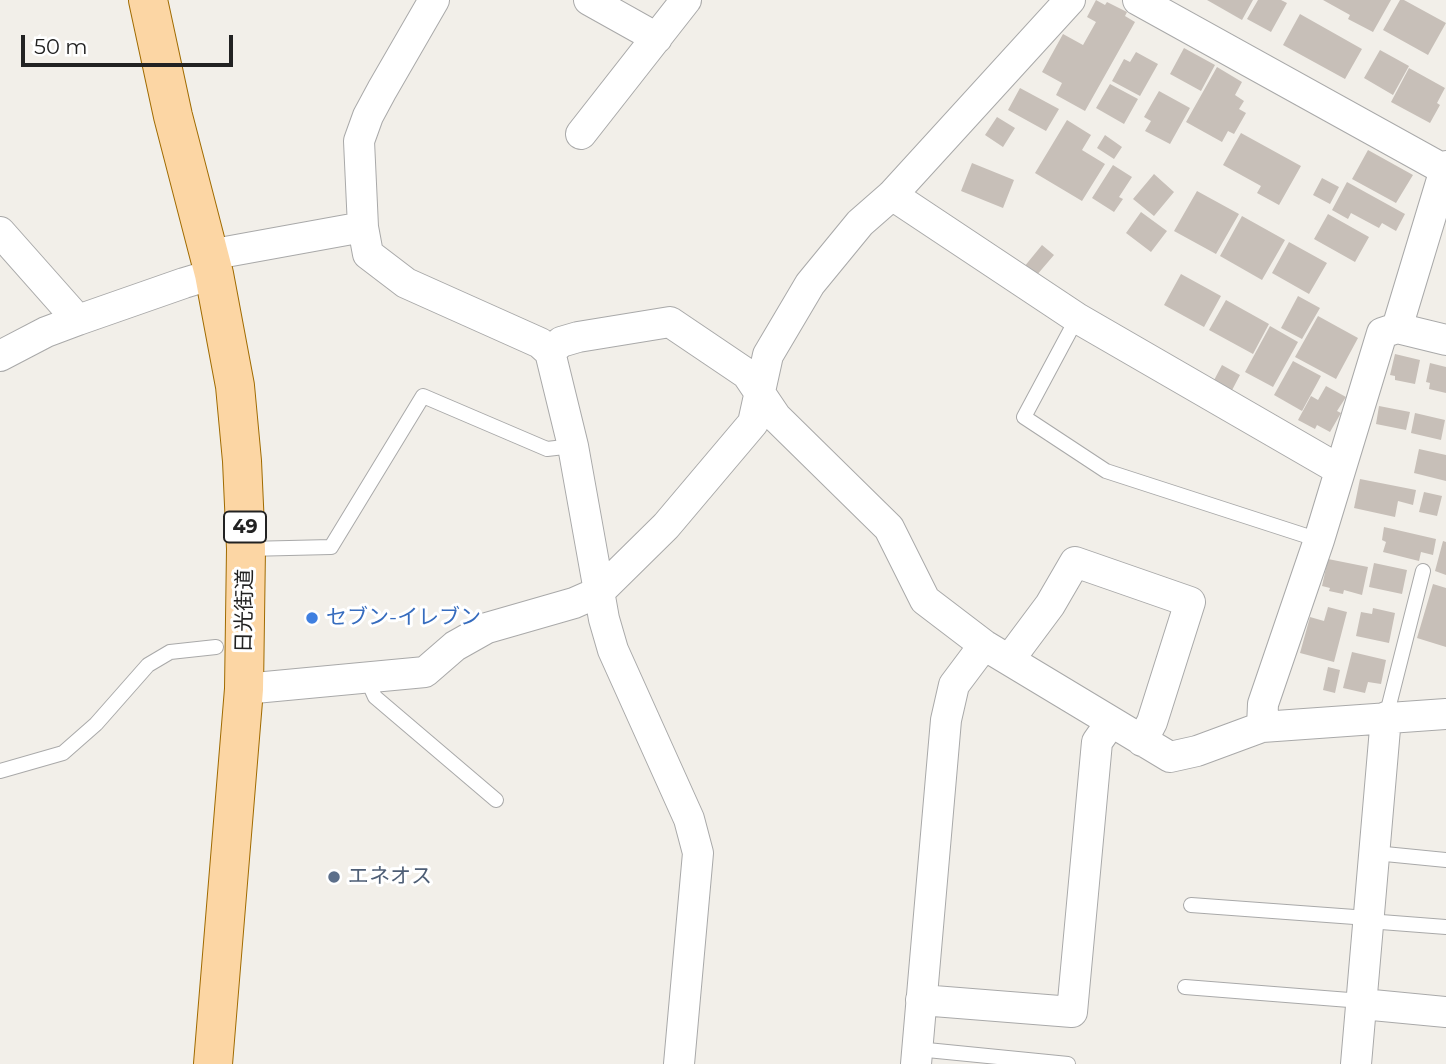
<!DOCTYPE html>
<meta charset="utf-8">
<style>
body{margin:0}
#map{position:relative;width:1446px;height:1064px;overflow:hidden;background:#f2efe9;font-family:Montserrat,sans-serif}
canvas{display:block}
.scale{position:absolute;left:21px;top:35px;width:212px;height:32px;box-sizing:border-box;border:4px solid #222;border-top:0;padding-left:9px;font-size:21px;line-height:24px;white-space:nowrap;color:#222;-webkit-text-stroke:5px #fff;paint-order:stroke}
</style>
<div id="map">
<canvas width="1446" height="1064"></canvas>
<div class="scale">50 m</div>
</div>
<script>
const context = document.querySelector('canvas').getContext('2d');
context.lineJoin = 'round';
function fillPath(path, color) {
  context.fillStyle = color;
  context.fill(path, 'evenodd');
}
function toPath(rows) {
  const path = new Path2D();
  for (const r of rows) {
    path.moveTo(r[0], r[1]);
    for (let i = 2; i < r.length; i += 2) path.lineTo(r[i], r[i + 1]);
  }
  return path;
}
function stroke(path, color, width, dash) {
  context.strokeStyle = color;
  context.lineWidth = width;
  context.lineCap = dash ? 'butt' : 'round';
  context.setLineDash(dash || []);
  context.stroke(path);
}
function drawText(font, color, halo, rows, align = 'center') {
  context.font = font + ' Montserrat,"Noto Sans JP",sans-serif';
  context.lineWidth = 6;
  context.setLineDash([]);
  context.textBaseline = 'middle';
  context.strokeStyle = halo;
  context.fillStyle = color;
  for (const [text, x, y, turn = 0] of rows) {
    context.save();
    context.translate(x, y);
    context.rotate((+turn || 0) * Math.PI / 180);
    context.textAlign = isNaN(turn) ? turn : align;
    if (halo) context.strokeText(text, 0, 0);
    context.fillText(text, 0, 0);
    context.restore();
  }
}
fillPath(toPath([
 [1096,0,1105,5,1107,2,1127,12,1125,16,1135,22,1085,111,1056,95,1062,83,1042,72,1063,34,1083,45,1096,22,1087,17],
 [1207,0,1253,0,1242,20],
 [1258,0,1281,0,1287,3,1271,32,1247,19],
 [1323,0,1391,0,1373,32,1348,19,1350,15],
 [1400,0,1404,0,1446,23,1428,55,1383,30],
 [1300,14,1362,49,1345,79,1283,45],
 [1184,48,1215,65,1201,91,1170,74],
 [1380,50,1409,66,1393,95,1364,78],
 [1136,52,1158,64,1140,96,1112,81,1124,59,1130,62],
 [1217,67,1242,82,1235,95,1244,101,1239,109,1246,113,1234,134,1228,131,1222,142,1186,122],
 [1409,68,1445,88,1437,103,1440,105,1430,123,1391,102],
 [1110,84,1138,99,1124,124,1096,108],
 [1020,88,1059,109,1046,131,1008,110],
 [1159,91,1190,108,1170,144,1145,131,1151,121,1144,117],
 [997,117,1015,128,1003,147,985,135],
 [1067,120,1091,135,1082,150,1105,164,1082,201,1035,173],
 [1241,133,1301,166,1279,205,1257,193,1261,186,1223,165],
 [1105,135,1122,147,1114,159,1097,148],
 [1368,150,1413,175,1396,203,1352,179],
 [972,163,1014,180,1003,208,961,191],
 [1113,165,1132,177,1119,197,1123,199,1114,212,1092,198],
 [1154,174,1174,192,1154,216,1133,199],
 [1322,178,1339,187,1330,204,1313,195],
 [1347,182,1405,214,1396,231,1382,223,1379,228,1351,213,1348,219,1332,210],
 [1197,191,1239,214,1216,254,1174,231],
 [1141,212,1167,231,1151,252,1126,233],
 [1328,214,1369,237,1355,262,1314,239],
 [1242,216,1285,240,1262,280,1220,256],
 [1289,242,1327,263,1309,294,1272,273],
 [1042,245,1054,255,1036,276,1024,267],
 [1181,274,1221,296,1204,327,1164,305],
 [1298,296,1320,308,1302,339,1281,328],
 [1226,300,1269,324,1253,354,1209,330],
 [1318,316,1358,338,1336,379,1295,357],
 [1270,326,1298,342,1273,387,1245,372],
 [1395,354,1420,360,1415,384,1395,380,1395,376,1390,375],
 [1293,361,1321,376,1302,411,1274,395],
 [1430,363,1446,367,1446,393,1429,389,1430,383,1426,382],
 [1222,365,1240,375,1230,394,1212,384],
 [1326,386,1346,397,1337,411,1341,413,1330,432,1317,425,1315,429,1298,420,1311,396,1318,400],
 [1379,406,1410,412,1406,430,1376,424],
 [1415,413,1445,420,1441,440,1411,433],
 [1419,449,1446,455,1446,481,1414,473],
 [1360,479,1416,490,1413,505,1398,501,1395,517,1354,508],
 [1424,492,1442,496,1437,516,1419,512],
 [1384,527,1436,539,1433,555,1421,552,1419,561,1383,552,1386,542,1382,540],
 [1443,541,1446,542,1446,575,1435,571],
 [1328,559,1368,567,1362,595,1344,590,1343,594,1329,591,1330,588,1322,586],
 [1374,563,1407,570,1402,594,1369,587],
 [1433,584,1446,588,1446,647,1417,638],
 [1328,607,1347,612,1334,662,1300,653,1310,617,1324,621],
 [1373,608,1395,613,1389,643,1356,636,1361,612,1372,614],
 [1352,652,1386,660,1381,684,1368,682,1365,693,1343,688],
 [1328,667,1340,670,1335,693,1323,690]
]), '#c7bfb8');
const service = toPath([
 [1077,318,1024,417,1106,471,1319,540],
 [247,549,331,547,423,396,547,449,573,446],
 [367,679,375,697,496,800],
 [1386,717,1423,571],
 [0,771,63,753,96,724,148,665,170,652,216,647],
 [1375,853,1446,860],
 [1191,905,1368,918],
 [1368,921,1446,927],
 [1185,987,1362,1001],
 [917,1049,1068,1064]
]);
const minor = toPath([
 [434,0,382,90,368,116,359,141,363,227,368,254,406,283,540,343,550,352,573,446,604,619,613,650,689,819,698,853,679,1064],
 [589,0,657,38],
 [1138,0,1445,170],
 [581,134,686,0],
 [892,195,1077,318,1340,470],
 [0,232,78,320],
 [209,255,363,227],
 [1397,328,1446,166],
 [550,352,561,342,578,337,670,322,747,374,776,417,889,528,925,600,984,645,1170,757,1197,751,1262,727,1446,714],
 [0,356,46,332,78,320,184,283,214,274],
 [1009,660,1050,605,1075,562,1190,602,1152,722,1142,741],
 [244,689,425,672,455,646,487,628,574,603,599,592,666,526,753,423,768,355,810,284,860,223,892,195,1070,0],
 [1262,727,1263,704,1319,540,1382,333,1397,328,1446,340],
 [921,1000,1072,1012,1097,742,1111,722],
 [1362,1004,1446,1012],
 [916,1064,946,720,954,685,984,645],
 [1356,1064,1386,717]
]);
const primary = toPath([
 [148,0,173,116,214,274,235,386,242,461,246,549,244,689,213,1064]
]);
stroke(service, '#a9a9a9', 16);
stroke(minor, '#a9a9a9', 32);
stroke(primary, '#a06b00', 40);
stroke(service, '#fff', 14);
stroke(minor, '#fff', 30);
stroke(primary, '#fcd6a4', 38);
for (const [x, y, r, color] of [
 [312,618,7,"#3f7fe0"],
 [334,877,7,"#5c6f8a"]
]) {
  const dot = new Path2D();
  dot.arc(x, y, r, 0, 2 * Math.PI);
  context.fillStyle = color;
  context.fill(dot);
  stroke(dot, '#fff', 2.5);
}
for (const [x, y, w] of [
 [245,527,42]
]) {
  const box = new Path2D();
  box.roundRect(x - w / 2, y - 15.5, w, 31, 5);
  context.fillStyle = '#fff';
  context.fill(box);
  stroke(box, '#222', 2);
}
drawText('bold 19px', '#222', null, [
 ["49",245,527]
]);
drawText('21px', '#222', '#fff', [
 ["日光街道",245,611,-89]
]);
drawText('21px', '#366cbe', '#fff', [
 ["セブン-イレブン",326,618]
], 'left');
drawText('21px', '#4e5e75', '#fff', [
 ["エネオス",348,877]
], 'left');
</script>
